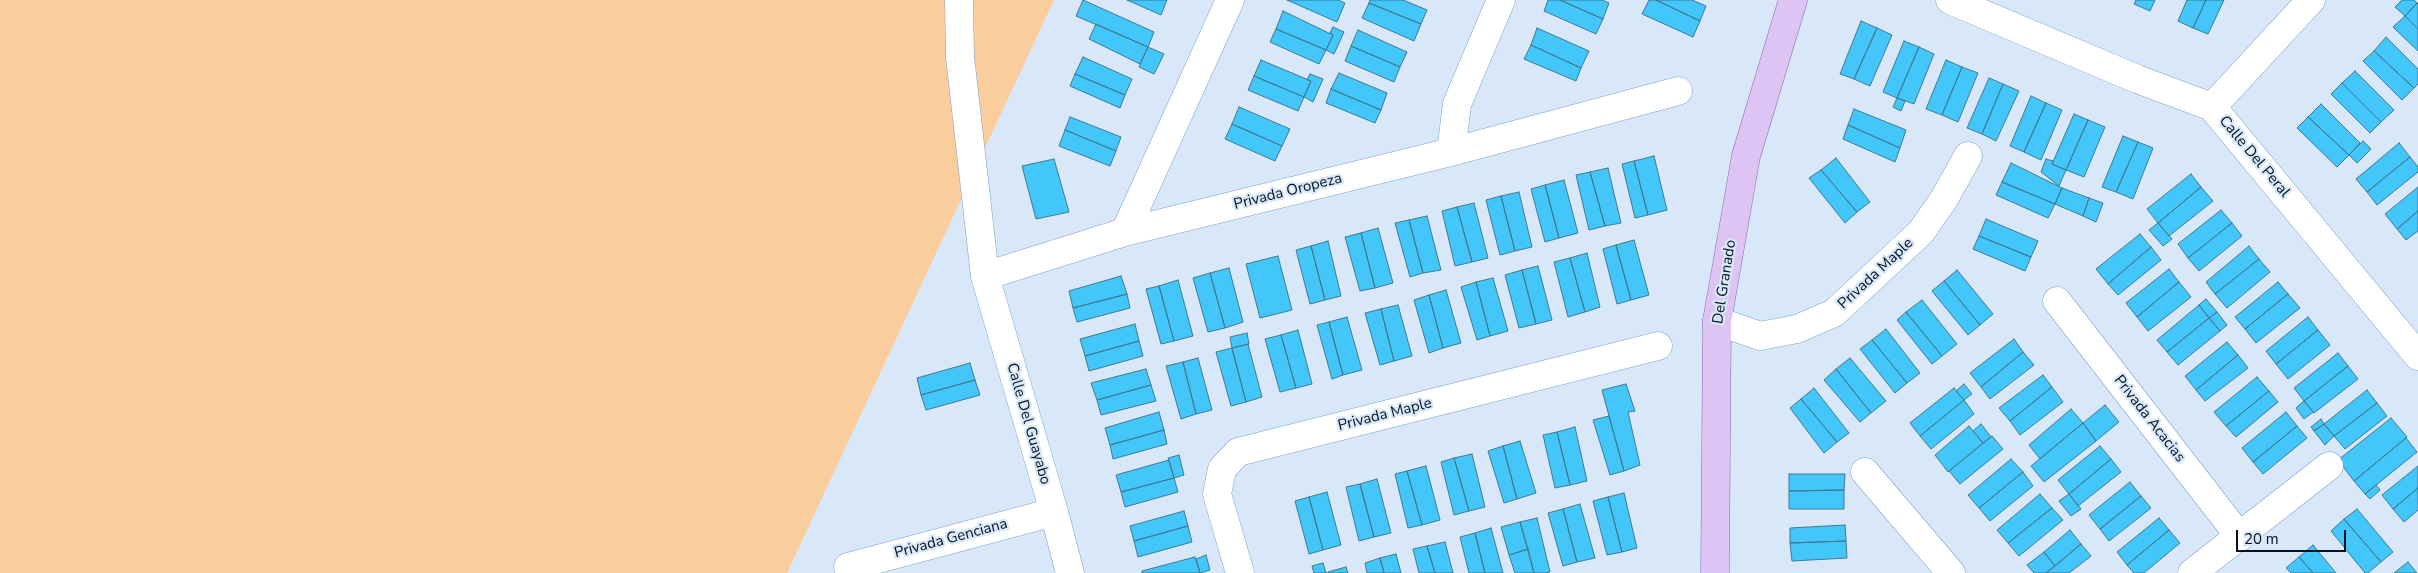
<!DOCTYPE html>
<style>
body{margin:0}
#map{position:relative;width:2418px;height:573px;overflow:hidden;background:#d8e8f9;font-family:"Nunito Sans",sans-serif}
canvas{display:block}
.scale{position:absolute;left:2236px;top:530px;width:110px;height:22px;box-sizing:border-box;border:2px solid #041220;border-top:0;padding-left:6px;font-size:15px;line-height:18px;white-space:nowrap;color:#041220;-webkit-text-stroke:4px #d8e8f9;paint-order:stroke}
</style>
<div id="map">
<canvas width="2418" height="573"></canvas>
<div class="scale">20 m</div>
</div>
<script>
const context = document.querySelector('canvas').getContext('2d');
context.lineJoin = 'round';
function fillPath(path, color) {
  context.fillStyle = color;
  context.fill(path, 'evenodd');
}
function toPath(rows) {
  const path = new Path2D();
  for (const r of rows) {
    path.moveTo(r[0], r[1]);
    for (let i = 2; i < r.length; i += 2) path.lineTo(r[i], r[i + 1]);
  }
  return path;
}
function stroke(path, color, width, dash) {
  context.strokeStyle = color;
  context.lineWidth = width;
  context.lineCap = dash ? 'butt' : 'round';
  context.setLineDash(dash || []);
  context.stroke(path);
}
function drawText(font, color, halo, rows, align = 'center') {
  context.font = font + ' "Nunito Sans",sans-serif';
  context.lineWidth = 4.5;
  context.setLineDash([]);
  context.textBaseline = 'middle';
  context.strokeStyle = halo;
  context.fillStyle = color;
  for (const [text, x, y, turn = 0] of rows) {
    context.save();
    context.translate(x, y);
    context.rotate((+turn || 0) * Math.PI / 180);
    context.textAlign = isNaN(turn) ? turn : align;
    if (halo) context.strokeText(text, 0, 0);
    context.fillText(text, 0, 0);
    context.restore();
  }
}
fillPath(toPath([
 [0,0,1054,0,787,573,0,573]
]), '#facd9d');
const building = toPath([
 [1083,0,1154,32,1148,47,1076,16,1083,0],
 [1127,0,1167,0,1161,15,1127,0],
 [1287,0,1338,0,1345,3,1337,22,1287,0],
 [1370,0,1403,0,1427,10,1421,24,1369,3,1370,0],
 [1548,0,1560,0,1603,19,1596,34,1544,11,1548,0],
 [1560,0,1602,0,1609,3,1603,19,1560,0],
 [1649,0,1656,0,1700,21,1693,37,1642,14,1649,0],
 [1656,0,1692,0,1706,6,1700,21,1656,0],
 [2136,0,2155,0,2150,11,2134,4,2136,0],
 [2187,0,2206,0,2193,28,2178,21,2187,0],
 [2206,0,2224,0,2208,34,2193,28,2206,0],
 [2402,0,2414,0,2417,3,2405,16,2395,7,2402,0],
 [1369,3,1421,24,1414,41,1362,18,1369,3],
 [2417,3,2418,4,2418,29,2405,16,2417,3],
 [1283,11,1333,35,1326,50,1276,29,1283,11],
 [2405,16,2418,29,2418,51,2393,27,2405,16],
 [1861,21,1877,28,1854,79,1840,74,1861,21],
 [1096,24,1148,47,1140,64,1089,39,1096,24],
 [1333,27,1344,32,1334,54,1326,50,1333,35,1330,33,1333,27],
 [1537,28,1589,51,1581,68,1531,45,1537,28],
 [1877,28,1892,35,1870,86,1854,79,1877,28],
 [1276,29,1326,50,1319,64,1270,42,1276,29],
 [1358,30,1407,52,1400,67,1351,46,1358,30],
 [2386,37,2418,69,2418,84,2414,88,2374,51,2386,37],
 [1904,41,1919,47,1897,98,1883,92,1904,41],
 [1531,45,1581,68,1576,81,1524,59,1531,45],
 [1351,46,1400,67,1394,82,1345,61,1351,46],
 [1148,47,1164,54,1154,74,1139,67,1148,47],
 [1919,47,1934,54,1914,104,1897,98,1919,47],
 [2374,51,2414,88,2402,100,2363,61,2374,51],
 [1083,57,1132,79,1125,95,1075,74,1083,57],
 [1261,60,1311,81,1304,97,1254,76,1261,60],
 [1946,60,1962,67,1942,115,1926,109,1946,60],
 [1962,67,1978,73,1958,122,1942,115,1962,67],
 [2355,71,2394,110,2381,122,2342,83,2355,71],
 [1339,73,1387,93,1381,110,1331,89,1339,73],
 [1075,74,1125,95,1120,108,1070,86,1075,74],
 [1310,74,1323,79,1313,102,1304,97,1311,81,1307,80,1310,74],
 [1254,76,1304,97,1298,111,1248,90,1254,76],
 [1989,78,2003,84,1982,134,1967,128,1989,78],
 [2342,83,2381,122,2370,133,2331,94,2342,83],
 [2003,84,2019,91,1996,141,1982,134,2003,84],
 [1331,89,1381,110,1375,123,1326,103,1331,89],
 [2031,96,2046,103,2024,152,2010,146,2031,96],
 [1897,98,1905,101,1901,111,1893,107,1897,98],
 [2046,103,2062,110,2041,160,2024,152,2046,103],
 [2321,104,2360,143,2349,155,2308,117,2321,104],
 [1239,107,1290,129,1282,146,1232,124,1239,107],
 [1854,109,1906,130,1900,148,1848,125,1854,109],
 [2074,114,2088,120,2066,170,2052,164,2074,114],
 [1070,117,1121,137,1116,151,1065,130,1070,117],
 [2308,117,2349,155,2337,167,2297,128,2308,117],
 [2088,120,2105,127,2084,177,2066,170,2088,120],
 [1232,124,1282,146,1275,161,1225,139,1232,124],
 [1848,125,1900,148,1895,162,1843,139,1848,125],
 [1065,130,1116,151,1110,166,1059,146,1065,130],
 [2123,136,2138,142,2116,192,2102,187,2123,136],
 [2363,141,2371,149,2357,163,2349,155,2363,141],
 [2138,142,2153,148,2133,199,2116,192,2138,142],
 [2399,143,2410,157,2367,192,2356,179,2399,143],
 [1654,156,1667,210,1648,215,1634,161,1654,156],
 [2410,157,2418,167,2418,172,2377,205,2367,192,2410,157],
 [1836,158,1870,202,1857,212,1821,170,1836,158],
 [1054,159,1069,212,1036,219,1022,166,1054,159],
 [2046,159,2053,161,2052,164,2066,170,2059,186,2041,172,2046,159],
 [1634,161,1648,215,1635,218,1622,164,1634,161],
 [2011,163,2062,188,2055,204,2002,182,2011,163],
 [1608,168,1621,223,1605,226,1590,172,1608,168],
 [1821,170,1857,212,1845,223,1809,178,1821,170],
 [1590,172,1605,226,1589,230,1576,175,1590,172],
 [2191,174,2201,187,2158,223,2147,209,2191,174],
 [1564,180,1578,233,1559,238,1545,185,1564,180],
 [2002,182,2055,204,2048,218,1996,195,2002,182],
 [1545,185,1559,238,1545,242,1531,189,1545,185],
 [2201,187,2213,201,2169,236,2158,223,2201,187],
 [2418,187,2418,211,2397,229,2385,214,2418,187],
 [2062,188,2089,198,2083,216,2055,204,2062,188],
 [1519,192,1532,247,1515,251,1501,196,1519,192],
 [1501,196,1515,251,1500,255,1486,200,1501,196],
 [2089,198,2103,203,2096,222,2083,216,2089,198],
 [1474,203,1488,258,1472,262,1457,207,1474,203],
 [1457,207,1472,262,1455,266,1442,211,1457,207],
 [2221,210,2232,223,2188,258,2178,244,2221,210],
 [2418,211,2418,231,2406,240,2397,229,2418,211],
 [1427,216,1441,270,1423,273,1409,220,1427,216],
 [1986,219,2038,241,2031,257,1979,236,1986,219],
 [1409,220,1423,273,1410,277,1395,223,1409,220],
 [2158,223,2172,239,2163,246,2149,230,2158,223],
 [2232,223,2242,236,2199,271,2188,258,2232,223],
 [1378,228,1393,283,1375,288,1361,233,1378,228],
 [1361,233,1375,288,1360,291,1345,237,1361,233],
 [2140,234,2151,247,2108,284,2096,269,2140,234],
 [1979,236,2031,257,2025,271,1973,249,1979,236],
 [1634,240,1649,295,1631,300,1616,245,1634,240],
 [1328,241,1341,296,1325,300,1311,246,1328,241],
 [1616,245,1631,300,1617,304,1603,249,1616,245],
 [1311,246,1325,300,1310,304,1296,250,1311,246],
 [2249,246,2259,259,2215,294,2206,282,2249,246],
 [2151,247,2161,260,2118,295,2108,284,2151,247],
 [1587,253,1600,307,1585,312,1570,258,1587,253],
 [1278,256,1292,310,1260,318,1246,264,1278,256],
 [1570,258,1585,312,1568,317,1554,262,1570,258],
 [2259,259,2270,272,2227,308,2215,294,2259,259],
 [1538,266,1552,320,1536,324,1522,270,1538,266],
 [1229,268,1243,322,1225,328,1210,273,1229,268],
 [2169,269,2179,282,2137,317,2126,303,2169,269],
 [1522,270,1536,324,1519,328,1505,275,1522,270],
 [1957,270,1993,314,1980,325,1944,281,1957,270],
 [1210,273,1225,328,1208,332,1193,278,1210,273],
 [1121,276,1127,294,1073,308,1069,291,1121,276],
 [1493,278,1508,331,1490,336,1476,282,1493,278],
 [1178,280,1193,336,1174,341,1159,286,1178,280],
 [1944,281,1980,325,1968,335,1932,291,1944,281],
 [1476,282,1490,336,1477,340,1461,287,1476,282],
 [2179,282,2191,297,2148,331,2137,317,2179,282],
 [2278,282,2288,294,2245,329,2235,317,2278,282],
 [1159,286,1174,341,1161,344,1146,289,1159,286],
 [1446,290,1461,343,1443,348,1429,295,1446,290],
 [1127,294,1130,308,1077,322,1073,308,1127,294],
 [2288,294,2300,308,2256,343,2245,329,2288,294],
 [1429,295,1443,348,1429,353,1414,300,1429,295],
 [2206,299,2217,312,2209,318,2199,305,2206,299],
 [1922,300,1957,344,1942,356,1906,312,1922,300],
 [1398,305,1412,356,1394,361,1381,309,1398,305],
 [2199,305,2209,318,2167,352,2157,340,2199,305],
 [1381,309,1394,361,1380,365,1365,313,1381,309],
 [1906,312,1942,356,1932,364,1897,320,1906,312],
 [2217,312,2227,325,2220,331,2209,318,2217,312],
 [1347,317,1362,370,1343,375,1329,322,1347,317],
 [2308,317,2318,330,2276,364,2266,351,2308,317],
 [2209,318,2220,331,2178,365,2167,352,2209,318],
 [1329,322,1343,375,1332,379,1317,325,1329,322],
 [1135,324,1139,341,1085,356,1080,339,1135,324],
 [1886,329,1920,373,1907,383,1872,340,1886,329],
 [1298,330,1312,384,1296,388,1281,335,1298,330],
 [2318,330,2330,345,2288,379,2276,364,2318,330],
 [1247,333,1249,344,1232,348,1230,337,1247,333],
 [1281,335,1296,388,1280,392,1265,339,1281,335],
 [2014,339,2023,352,1981,387,1970,373,2014,339],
 [1872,340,1907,383,1895,393,1860,349,1872,340],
 [1139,341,1143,356,1089,371,1085,356,1139,341],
 [2227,342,2238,355,2196,390,2185,376,2227,342],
 [1248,344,1262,397,1246,402,1232,348,1248,344],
 [1232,348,1246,402,1231,406,1216,352,1232,348],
 [2023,352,2034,365,1990,399,1981,387,2023,352],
 [2338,353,2348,366,2304,401,2294,388,2338,353],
 [2238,355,2248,368,2205,401,2196,390,2238,355],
 [1198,358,1212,410,1196,414,1183,362,1198,358],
 [1850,358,1886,401,1871,413,1836,369,1850,358],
 [1183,362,1196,414,1181,419,1166,366,1183,362],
 [970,363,975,380,921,395,917,378,970,363],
 [2348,366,2358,379,2314,413,2304,401,2348,366],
 [1146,369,1151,385,1097,400,1091,383,1146,369],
 [1836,369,1871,413,1860,422,1824,380,1836,369],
 [2043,375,2052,387,2010,421,1999,408,2043,375],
 [2257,377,2269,391,2226,426,2214,412,2257,377],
 [975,380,980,395,926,410,921,395,975,380],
 [1626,384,1635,411,1628,412,1640,465,1624,471,1602,390,1626,384],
 [1964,384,1972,394,1964,400,1956,391,1964,384],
 [1151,385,1156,401,1101,415,1097,400,1151,385],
 [2052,387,2063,402,2020,435,2010,421,2052,387],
 [1814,388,1849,433,1837,442,1801,399,1814,388],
 [1954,388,1964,400,1920,436,1910,423,1954,388],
 [2367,390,2377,403,2334,436,2324,424,2367,390],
 [2269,391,2278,402,2236,437,2226,426,2269,391],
 [1801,399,1837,442,1824,453,1790,408,1801,399],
 [1964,400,1974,414,1931,449,1920,436,1964,400],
 [2304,401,2313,412,2304,419,2296,408,2304,401],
 [2377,403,2387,416,2345,449,2334,436,2377,403],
 [2105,405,2119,422,2096,441,2083,423,2105,405],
 [2071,409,2083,423,2040,459,2029,445,2071,409],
 [1159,412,1164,430,1110,445,1105,428,1159,412],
 [2286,412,2297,426,2253,462,2242,448,2286,412],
 [1609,416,1624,471,1610,475,1593,420,1609,416],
 [2391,418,2407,437,2354,481,2338,460,2391,418],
 [2321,419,2324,424,2314,431,2311,427,2321,419],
 [2083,423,2096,441,2044,482,2031,466,2083,423],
 [1981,424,1991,437,1983,443,1973,431,1981,424],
 [2324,424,2334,436,2325,445,2314,431,2324,424],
 [1969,426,1983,443,1948,472,1935,455,1969,426],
 [2297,426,2307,438,2263,474,2253,462,2297,426],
 [1575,427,1587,481,1570,485,1557,432,1575,427],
 [1164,430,1167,444,1113,459,1110,445,1164,430],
 [1557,432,1570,485,1555,488,1543,435,1557,432],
 [1992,436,2003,449,1960,484,1949,471,1992,436],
 [2406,438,2417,452,2365,494,2354,481,2406,438],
 [1520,441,1536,493,1517,499,1503,446,1520,441],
 [1503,446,1517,499,1504,503,1488,451,1503,446],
 [2100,446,2111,459,2069,494,2058,480,2100,446],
 [1472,454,1485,507,1469,511,1454,458,1472,454],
 [1179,455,1184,475,1174,478,1168,458,1179,455],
 [1454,458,1469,511,1454,515,1441,462,1454,458],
 [2011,459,2023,472,1979,508,1968,495,2011,459],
 [2111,459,2121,472,2078,506,2069,494,2111,459],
 [1169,460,1174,478,1121,492,1116,475,1169,460],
 [1426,466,1440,520,1422,525,1407,471,1426,466],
 [2418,466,2418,488,2393,509,2382,495,2418,466],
 [1407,471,1422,525,1408,528,1395,474,1407,471],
 [2023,472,2033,486,1990,521,1979,508,2023,472],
 [1789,474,1845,474,1844,490,1789,491,1789,474],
 [1174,478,1178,492,1125,507,1121,492,1174,478],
 [1377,479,1391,533,1374,537,1360,484,1377,479],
 [2130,482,2141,496,2100,529,2089,515,2130,482],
 [1360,484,1374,537,1359,541,1346,487,1360,484],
 [2376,485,2380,490,2370,499,2365,494,2376,485],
 [2418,488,2418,510,2404,522,2393,509,2418,488],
 [1844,490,1844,509,1789,509,1789,491,1844,490],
 [1327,492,1341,545,1323,550,1309,497,1327,492],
 [1624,493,1637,548,1622,552,1608,497,1624,493],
 [2040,494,2052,508,2008,543,1997,530,2040,494],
 [2069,494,2081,509,2071,516,2059,501,2069,494],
 [2141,496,2151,508,2109,541,2100,529,2141,496],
 [1309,497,1323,550,1309,554,1295,501,1309,497],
 [1608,497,1622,552,1607,555,1593,501,1608,497],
 [1580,504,1595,558,1577,562,1563,509,1580,504],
 [2052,508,2063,520,2019,556,2008,543,2052,508],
 [1563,509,1577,562,1563,566,1548,513,1563,509],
 [2357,509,2393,552,2381,562,2344,519,2357,509],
 [1184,511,1188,526,1134,541,1130,526,1184,511],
 [1537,518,1550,572,1545,573,1534,573,1520,522,1537,518],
 [2159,518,2169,530,2127,565,2117,552,2159,518],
 [2344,519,2381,562,2368,573,2365,573,2331,531,2344,519],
 [1520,522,1528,549,1509,555,1501,527,1520,522],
 [1845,525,1846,541,1790,543,1790,528,1845,525],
 [1188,526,1192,542,1138,557,1134,541,1188,526],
 [1491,528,1503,573,1485,573,1475,533,1491,528],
 [2070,530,2081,544,2055,566,2044,552,2070,530],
 [2169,530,2180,543,2144,573,2134,573,2127,565,2169,530],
 [1475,533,1485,573,1469,573,1460,537,1475,533],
 [1846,541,1847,558,1792,561,1790,543,1846,541],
 [1445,542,1453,573,1435,573,1427,546,1445,542],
 [2081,544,2091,556,2069,573,2046,573,2081,544],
 [2313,545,2336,573,2313,573,2299,557,2313,545],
 [1427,546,1435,573,1419,573,1413,549,1427,546],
 [1528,549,1534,573,1515,573,1509,555,1528,549],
 [2044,552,2055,566,2046,573,2034,573,2027,565,2044,552],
 [1396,554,1401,573,1384,573,1380,558,1396,554],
 [1206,555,1210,570,1200,573,1196,559,1206,555],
 [1195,557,1200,573,1142,573,1142,571,1195,557],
 [2299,557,2313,573,2291,573,2286,568,2299,557],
 [1380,558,1384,573,1367,573,1365,563,1380,558],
 [2408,562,2417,573,2394,573,2408,562],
 [1323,563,1326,573,1329,573,1314,573,1312,566,1323,563],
 [1346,567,1348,573,1329,573,1328,572,1346,567]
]);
fillPath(building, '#43c7fa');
stroke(building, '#3f7992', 1);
const minor = toPath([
 [959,0,960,57,985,276,1054,512,1070,573],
 [1950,0,2137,79,2212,107,2418,356],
 [2212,107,2311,0],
 [1451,152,1457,104,1501,0],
 [1125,232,1230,0],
 [985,276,1125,232,1451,152,1678,91],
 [2057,301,2240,537],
 [1717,321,1760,336,1797,329,1834,313,1921,232,1944,199,1968,156],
 [1865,472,1951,573],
 [848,567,1054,512],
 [1240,573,1217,494,1222,469,1238,452,1658,346],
 [2192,573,2329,466]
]);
const major = toPath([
 [1715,573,1717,321,1746,156,1793,0]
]);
stroke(minor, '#7aa2c9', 29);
stroke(major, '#836ba7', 29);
stroke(minor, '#fff', 28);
stroke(major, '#dec3f5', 28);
drawText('15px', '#041220', '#d8e8f9', [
 ["Calle Del Peral",2254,157,50],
 ["Privada Oropeza",1288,192,-14],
 ["Privada Maple",1876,274,-43],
 ["Del Granado",1725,282,-81],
 ["Privada Maple",1385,415,-14],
 ["Privada Acacias",2149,419,52],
 ["Calle Del Guayabo",1028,424,74],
 ["Privada Genciana",951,539,-15]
]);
</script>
